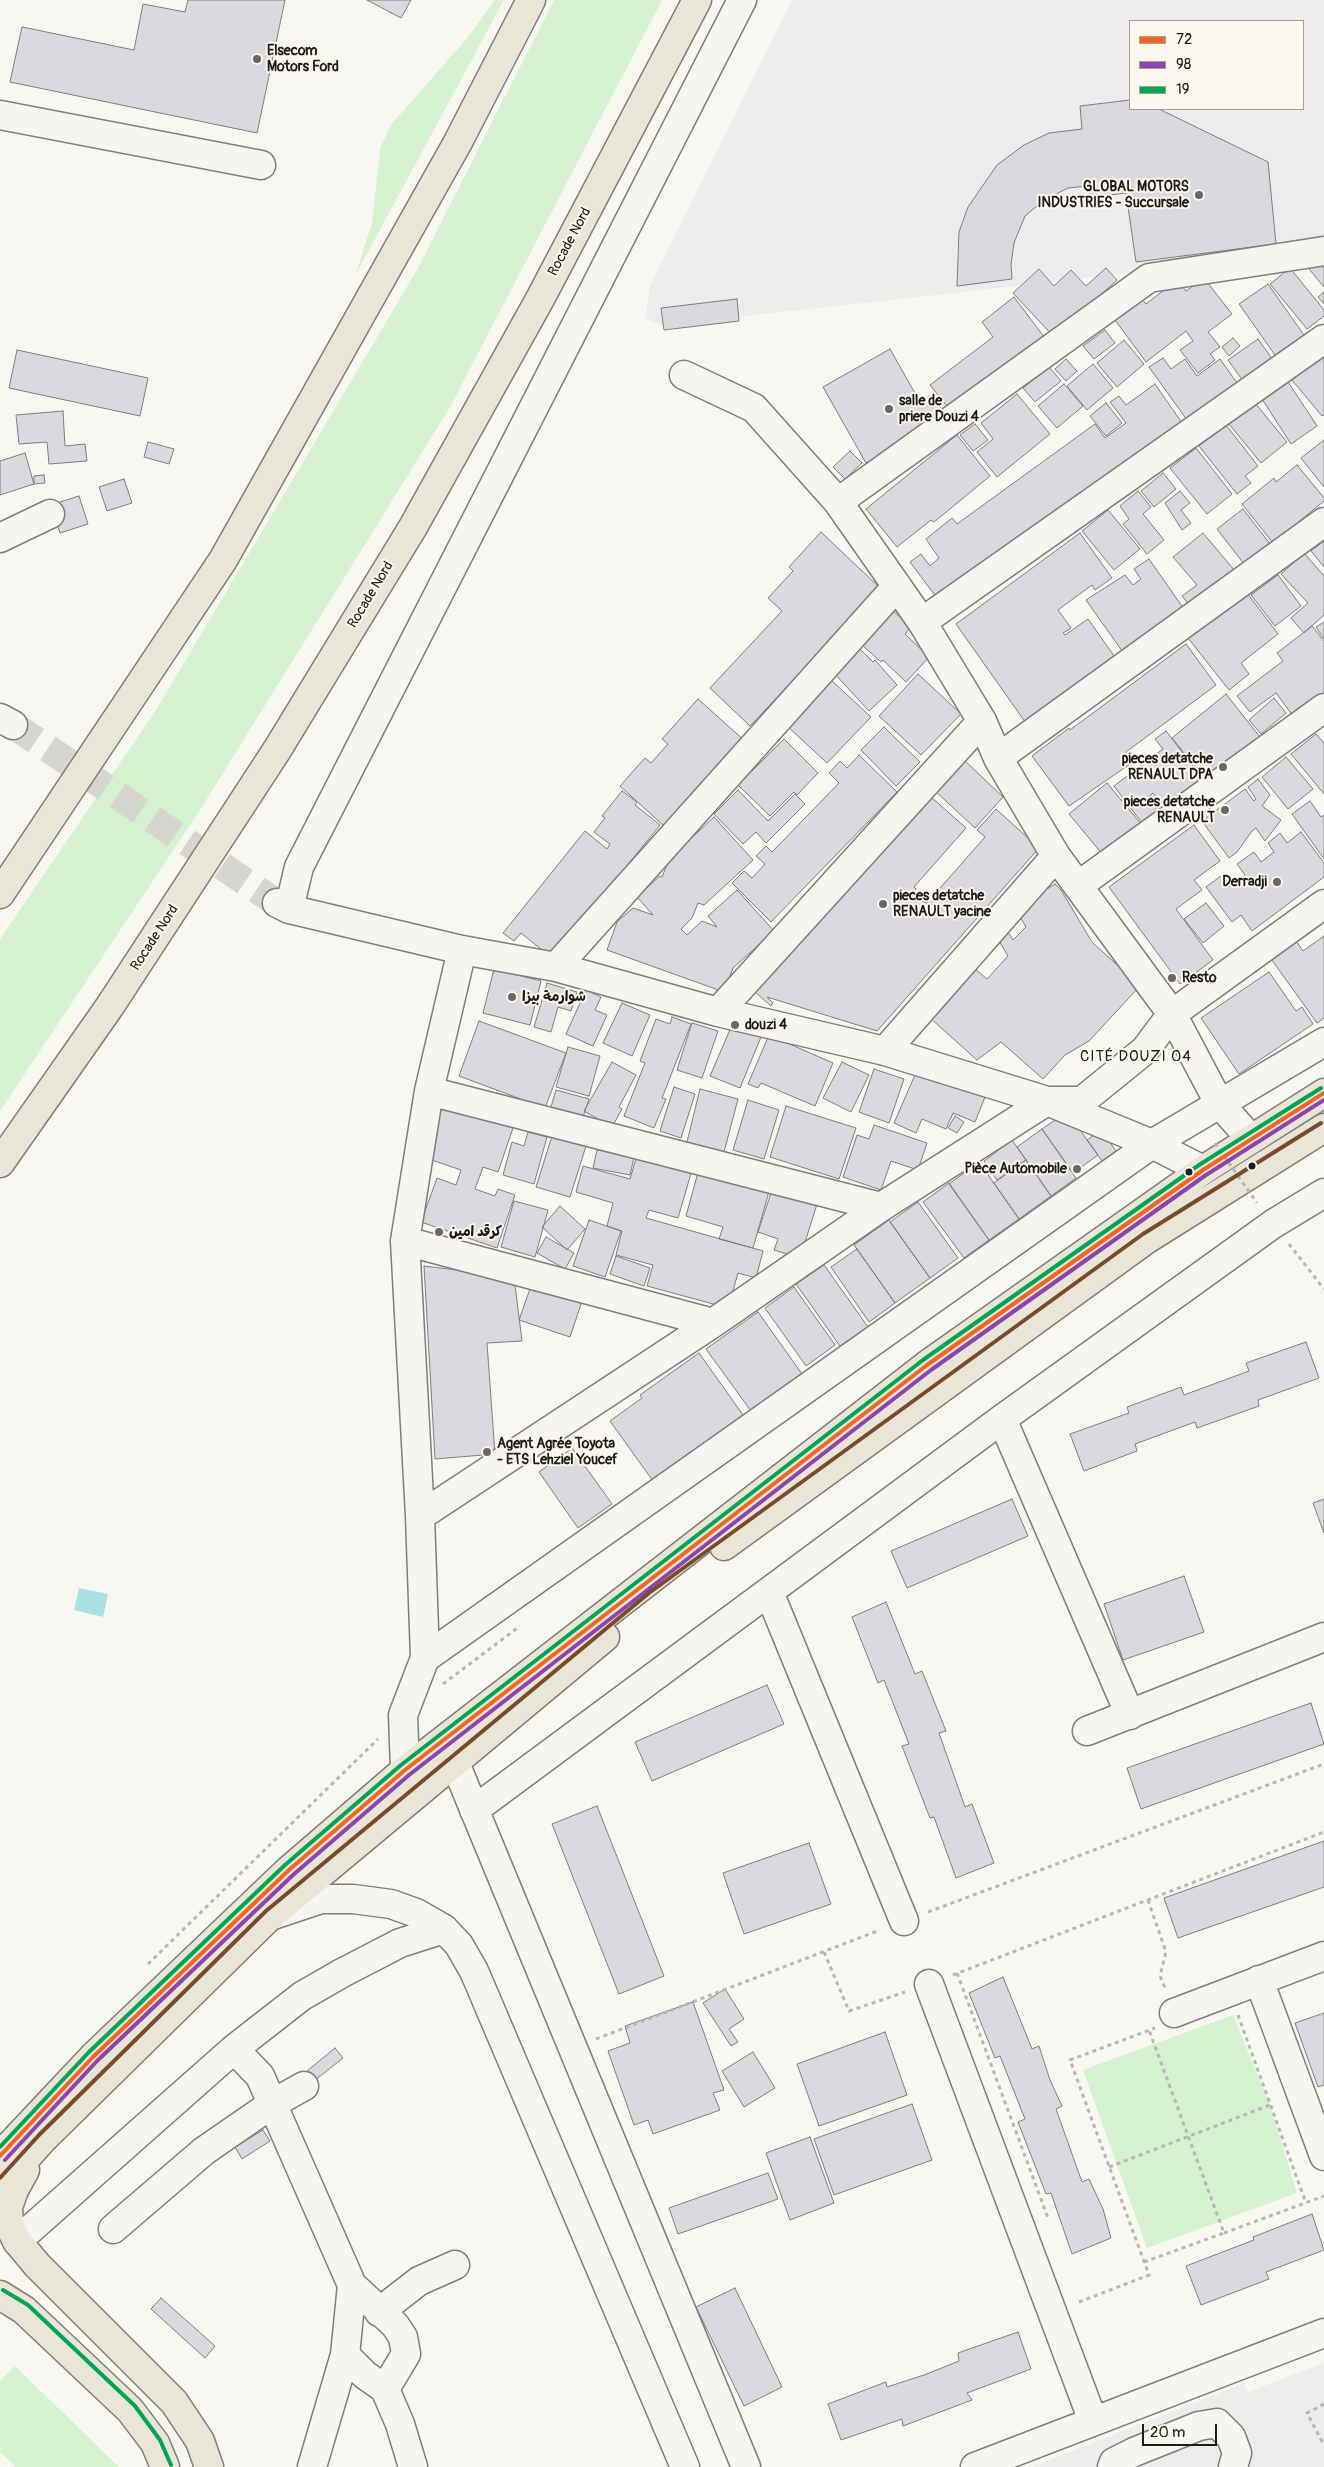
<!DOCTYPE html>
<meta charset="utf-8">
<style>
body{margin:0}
#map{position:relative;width:1324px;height:2467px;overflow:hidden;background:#f8f6f0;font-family:Pangolin,sans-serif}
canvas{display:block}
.legend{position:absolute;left:1129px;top:20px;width:175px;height:90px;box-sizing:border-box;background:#fbf7ec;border:1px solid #a29f99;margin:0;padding:6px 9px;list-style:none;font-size:15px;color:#1c1c1c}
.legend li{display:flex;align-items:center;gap:10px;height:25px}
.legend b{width:25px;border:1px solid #a29f99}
.scale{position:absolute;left:1142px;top:2424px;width:75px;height:22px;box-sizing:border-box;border:2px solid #1c1c1c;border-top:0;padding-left:6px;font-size:15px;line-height:18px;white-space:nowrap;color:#1c1c1c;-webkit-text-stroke:4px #fbf7ec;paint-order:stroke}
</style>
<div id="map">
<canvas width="1324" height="2467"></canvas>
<ul class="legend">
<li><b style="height:6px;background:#f26522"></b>72</li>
<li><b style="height:6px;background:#8e44ad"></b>98</li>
<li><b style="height:6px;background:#00a651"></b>19</li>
</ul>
<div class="scale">20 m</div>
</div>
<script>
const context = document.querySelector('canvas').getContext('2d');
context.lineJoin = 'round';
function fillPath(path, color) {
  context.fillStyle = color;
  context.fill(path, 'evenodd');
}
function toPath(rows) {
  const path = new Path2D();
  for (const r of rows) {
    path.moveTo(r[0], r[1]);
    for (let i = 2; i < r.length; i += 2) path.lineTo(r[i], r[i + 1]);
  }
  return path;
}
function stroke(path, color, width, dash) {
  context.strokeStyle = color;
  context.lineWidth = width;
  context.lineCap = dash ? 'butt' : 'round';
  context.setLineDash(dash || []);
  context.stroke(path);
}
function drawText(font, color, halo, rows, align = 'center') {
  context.font = font + ' Pangolin,"Playpen Sans Arabic",sans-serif';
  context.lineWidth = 4;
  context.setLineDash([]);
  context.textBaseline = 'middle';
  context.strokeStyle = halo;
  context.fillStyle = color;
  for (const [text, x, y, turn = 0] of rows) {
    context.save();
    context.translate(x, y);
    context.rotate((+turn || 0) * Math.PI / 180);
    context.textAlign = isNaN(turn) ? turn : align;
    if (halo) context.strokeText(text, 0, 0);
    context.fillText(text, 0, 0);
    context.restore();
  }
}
fillPath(toPath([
 [792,0,1324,0,1324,249,1000,288,662,325,645,318,650,286],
 [1130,21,1303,21,1303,109,1130,109],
 [1324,2363,1324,2467,1032,2467,1244,2383,1248,2392]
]), '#eeebec');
fillPath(toPath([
 [495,0,504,0,355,276,372,223,380,149,390,126,468,37],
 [554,0,662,0,449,409,200,810,0,1111,0,939,156,710,417,270],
 [1233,2015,1270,2105,1297,2193,1147,2248,1083,2070],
 [15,2366,119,2467,16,2467,0,2452,0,2381]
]), '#d3f2cd');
fillPath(toPath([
 [79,1588,108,1594,103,1617,74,1610]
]), '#a9e1e5');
const building = toPath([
 [188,0,285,0,257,133,10,82,22,27,134,50,143,4,185,12,188,0],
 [367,0,411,0,401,18,367,0],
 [1130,100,1130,109,1159,109,1268,162,1276,244,1136,262,1126,193,1091,197,1088,186,1068,188,1044,200,1025,216,1014,243,1011,264,1012,279,957,286,959,232,968,207,997,165,1024,145,1049,133,1082,129,1080,106,1130,100],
 [1324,261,1324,287,1305,264,1324,261],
 [1106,268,1117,280,1054,337,1013,293,1039,269,1054,286,1071,270,1086,286,1106,268],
 [1290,268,1324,310,1324,316,1307,329,1270,284,1290,268],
 [1204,278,1232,314,1208,332,1220,347,1210,354,1215,360,1198,373,1180,350,1193,341,1186,331,1146,362,1115,320,1142,299,1146,304,1177,280,1186,291,1204,278],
 [1268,284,1304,335,1275,355,1239,304,1268,284],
 [1324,292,1324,304,1318,297,1324,292],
 [1014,297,1045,338,950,410,930,385,993,337,982,322,1014,297],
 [737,299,739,321,664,330,661,308,737,299],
 [1105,330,1115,343,1094,359,1083,346,1105,330],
 [1233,338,1240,346,1229,356,1222,347,1233,338],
 [1258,339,1273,360,1243,381,1228,360,1258,339],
 [1124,340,1144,364,1117,387,1097,363,1124,340],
 [890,349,920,402,933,394,946,417,866,463,823,387,890,349],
 [17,350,148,378,140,416,9,388,17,350],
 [1324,354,1324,415,1322,416,1292,380,1324,354],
 [1163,358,1171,369,1185,359,1197,376,1220,359,1237,383,1187,420,1149,367,1163,358],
 [1066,359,1077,371,1066,381,1055,369,1066,359],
 [1093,364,1113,388,1087,410,1067,386,1093,364],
 [1049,367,1061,381,1035,402,1023,388,1049,367],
 [1288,382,1317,426,1291,444,1262,399,1288,382],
 [1064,384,1083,406,1057,428,1038,406,1064,384],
 [1155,384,1182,423,940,602,910,562,921,554,930,566,939,558,926,539,952,518,957,524,1095,424,1105,438,1126,423,1110,402,1119,396,1126,405,1155,384],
 [1017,394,1050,434,997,477,977,452,993,439,981,423,1017,394],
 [1106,403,1122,423,1106,436,1090,416,1106,403],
 [1255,403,1287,442,1261,463,1229,424,1255,403],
 [63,411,65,446,85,444,87,461,49,464,47,442,19,444,16,415,63,411],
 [975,424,988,440,973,451,960,435,975,424],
 [1226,425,1258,466,1245,476,1251,483,1237,494,1199,446,1226,425],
 [957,435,990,476,934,522,931,520,897,547,866,509,957,435],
 [1324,440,1324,487,1301,458,1324,440],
 [148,442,174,449,169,464,144,457,148,442],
 [1196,448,1232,494,1207,514,1170,468,1196,448],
 [850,451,862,463,845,479,833,467,850,451],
 [25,453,34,484,0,495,0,461,25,453],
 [1297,465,1324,498,1324,501,1273,543,1242,504,1274,478,1276,482,1297,465],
 [1163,473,1176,489,1154,507,1141,491,1163,473],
 [44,475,45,483,34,484,34,476,44,475],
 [124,479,132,503,107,511,99,487,124,479],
 [1138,491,1151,507,1143,514,1164,540,1147,554,1123,524,1129,519,1120,506,1138,491],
 [1180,491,1190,503,1181,510,1191,523,1182,530,1165,503,1180,491],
 [79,496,88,524,60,533,51,505,79,496],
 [1243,509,1270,544,1244,564,1217,529,1243,509],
 [1108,510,1140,549,1114,570,1082,531,1108,510],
 [821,532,880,588,750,726,710,688,782,611,768,598,793,571,789,567,821,532],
 [1080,533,1112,578,1095,590,1092,585,1058,610,1071,628,1063,633,1065,635,1088,619,1117,660,1028,726,956,624,1080,533],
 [1203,533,1235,571,1191,607,1182,596,1197,585,1173,557,1203,533],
 [1324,541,1324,567,1311,551,1324,541],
 [1304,553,1324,576,1324,615,1304,633,1291,618,1308,603,1281,574,1304,553],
 [1149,559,1186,612,1125,655,1086,600,1125,575,1133,585,1141,579,1134,569,1149,559],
 [1278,575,1301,606,1275,626,1251,595,1278,575],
 [1247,593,1278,634,1241,663,1249,674,1229,690,1188,638,1247,593],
 [892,610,911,627,905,634,929,657,906,682,883,660,881,662,860,643,892,610],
 [1324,622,1324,639,1316,627,1324,622],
 [1312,626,1324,641,1324,694,1293,716,1276,693,1250,712,1237,696,1283,661,1277,653,1312,626],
 [1186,644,1216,685,1126,752,1133,762,1069,806,1032,756,1069,728,1070,730,1186,644],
 [860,649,873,662,875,660,897,685,869,711,834,673,860,649],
 [918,674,961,714,921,755,879,716,918,674],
 [831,680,871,717,827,763,787,726,831,680],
 [1226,694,1260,737,1206,780,1172,738,1226,694],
 [1274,698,1286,713,1261,734,1249,720,1274,698],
 [698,699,746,742,664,826,620,786,645,758,651,763,668,744,662,739,698,699],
 [884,727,920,762,896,786,861,750,884,727],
 [1166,731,1202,778,1164,807,1153,793,1148,797,1158,811,1142,823,1114,786,1163,749,1155,739,1166,731],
 [1316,734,1324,743,1324,794,1291,754,1316,734],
 [784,739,818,773,797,795,794,792,770,816,738,785,784,739],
 [859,755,897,792,771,922,732,883,744,871,752,878,765,864,756,856,766,846,772,852,839,783,829,773,840,761,847,768,859,755],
 [1286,757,1313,789,1288,809,1262,777,1286,757],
 [962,758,1003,797,975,828,933,789,962,758],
 [1258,779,1270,795,1262,806,1281,820,1265,841,1256,828,1252,831,1237,852,1229,858,1202,821,1245,789,1254,801,1256,799,1248,787,1258,779],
 [1107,783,1141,824,1103,855,1069,814,1107,783],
 [738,790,768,821,795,794,805,804,766,843,756,832,743,844,714,814,738,790],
 [622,791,637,802,635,805,660,825,552,958,521,933,514,941,503,933,585,831,607,849,610,844,594,832,605,818,602,816,622,791],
 [931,797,966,828,914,887,916,889,909,897,927,903,985,837,977,830,996,809,1039,848,877,1031,767,997,773,1003,771,1006,755,992,931,797],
 [1310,801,1321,817,1324,815,1324,859,1292,814,1310,801],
 [714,817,753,860,704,905,698,903,692,918,681,929,687,935,702,921,717,927,708,916,737,890,774,931,733,968,724,992,607,950,617,922,633,908,653,915,637,897,660,876,662,877,669,859,714,817],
 [1194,825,1220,861,1194,880,1202,890,1176,909,1213,960,1180,984,1109,887,1194,825],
 [1301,832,1324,863,1324,877,1252,931,1241,915,1232,922,1206,887,1221,876,1229,887,1245,875,1237,864,1254,852,1261,862,1274,852,1268,843,1280,833,1287,843,1301,832],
 [1055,884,1061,890,1092,942,1140,986,1089,1041,1065,1055,1043,1079,1001,1042,977,1060,929,1017,974,968,987,979,1008,956,999,941,1008,932,1013,940,1026,927,1020,917,1044,891,1055,884],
 [1206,903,1224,926,1203,943,1184,919,1206,903],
 [1324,936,1324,1018,1317,1023,1269,956,1294,938,1303,951,1324,936],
 [494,969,541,981,530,1025,483,1013,494,969],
 [1269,972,1296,1011,1302,1007,1313,1024,1239,1074,1201,1018,1269,972],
 [547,983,577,992,571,1011,558,1007,551,1032,534,1027,547,983],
 [586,990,601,997,595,1010,607,1015,593,1046,566,1034,586,990],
 [622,1003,650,1015,632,1056,603,1043,622,1003],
 [672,1017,691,1024,662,1098,666,1099,654,1128,624,1116,645,1063,640,1061,656,1019,670,1024,672,1017],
 [479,1021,566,1053,545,1108,459,1076,479,1021],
 [692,1023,718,1031,702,1078,677,1070,692,1023],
 [732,1025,761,1037,740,1088,710,1076,732,1025],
 [769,1035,833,1063,815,1106,761,1083,758,1088,748,1084,769,1035],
 [568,1047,600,1056,589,1096,556,1087,568,1047],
 [612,1062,636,1075,619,1107,622,1109,612,1127,584,1111,612,1062],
 [842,1062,869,1075,851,1112,823,1098,842,1062],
 [918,1068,985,1097,975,1122,953,1113,946,1129,922,1119,916,1133,894,1123,918,1068],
 [874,1069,904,1079,889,1123,859,1112,874,1069],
 [674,1087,695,1094,681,1138,660,1131,674,1087],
 [700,1089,738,1099,724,1152,687,1142,700,1089],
 [556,1090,589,1099,583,1117,551,1107,556,1090],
 [748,1100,779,1110,764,1159,733,1150,748,1100],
 [438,1103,513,1128,498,1172,483,1167,475,1189,495,1196,498,1189,515,1195,497,1248,421,1222,437,1178,456,1185,461,1170,420,1156,438,1103],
 [786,1106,856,1128,839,1179,770,1157,786,1106],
 [1067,1112,1098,1155,1073,1173,1042,1129,1067,1112],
 [955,1116,964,1122,957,1133,948,1128,955,1116],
 [874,1125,927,1143,918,1170,891,1161,881,1190,843,1177,857,1135,869,1139,874,1125],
 [1042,1129,1076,1178,1051,1196,1017,1147,1042,1129],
 [1101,1130,1116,1151,1102,1161,1087,1140,1101,1130],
 [528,1132,547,1137,534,1184,503,1175,512,1142,524,1146,528,1132],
 [552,1136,586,1146,570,1197,536,1187,552,1136],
 [1012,1140,1026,1160,997,1180,984,1161,1012,1140],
 [597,1150,634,1157,630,1175,593,1168,597,1150],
 [637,1155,692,1170,678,1218,649,1210,646,1218,763,1251,756,1278,738,1273,728,1308,647,1286,653,1265,616,1255,622,1231,607,1226,613,1203,576,1192,583,1166,630,1179,637,1155],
 [1026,1160,1051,1196,1019,1219,994,1183,1026,1160],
 [979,1162,1019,1219,989,1240,949,1184,979,1162],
 [699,1169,770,1188,753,1248,719,1239,723,1227,686,1216,699,1169],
 [949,1183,989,1240,964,1258,923,1202,949,1183],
 [772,1190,817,1204,800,1258,774,1250,778,1239,758,1232,772,1190],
 [514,1201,548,1210,535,1257,501,1247,514,1201],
 [918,1202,958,1258,930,1278,890,1222,918,1202],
 [560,1206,585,1229,567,1250,542,1227,560,1206],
 [589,1220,621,1231,605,1277,573,1266,589,1220],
 [889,1220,930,1278,895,1303,854,1245,889,1220],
 [546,1237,574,1253,565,1269,537,1253,546,1237],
 [857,1249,895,1303,869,1322,831,1267,857,1249],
 [616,1256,650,1268,644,1286,610,1274,616,1256],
 [824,1265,868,1327,840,1346,796,1284,824,1265],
 [424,1266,514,1277,522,1341,487,1343,495,1454,435,1459,424,1266],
 [532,1283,582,1301,570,1337,519,1320,532,1283],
 [794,1287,835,1345,806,1366,765,1308,794,1287],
 [758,1312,802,1374,751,1411,706,1349,758,1312],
 [1306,1342,1319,1378,1258,1400,1259,1406,1197,1428,1195,1422,1135,1444,1137,1451,1084,1471,1070,1434,1129,1413,1127,1407,1181,1387,1184,1395,1249,1371,1246,1363,1306,1342],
 [699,1353,743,1415,653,1481,610,1421,642,1398,640,1395,699,1353],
 [572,1448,612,1504,578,1528,539,1472,572,1448],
 [1012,1499,1028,1536,907,1588,891,1551,1012,1499],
 [1324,1499,1324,1533,1313,1503,1324,1499],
 [1184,1576,1204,1632,1123,1660,1104,1604,1184,1576],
 [886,1602,915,1674,922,1671,946,1731,939,1733,965,1807,972,1804,994,1863,956,1878,934,1817,930,1818,902,1746,909,1744,884,1680,878,1683,852,1617,886,1602],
 [767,1685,784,1724,652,1781,635,1742,767,1685],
 [1311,1703,1324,1744,1141,1809,1127,1768,1311,1703],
 [597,1806,664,1976,619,1994,552,1824,597,1806],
 [1324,1841,1324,1887,1178,1938,1164,1898,1324,1841],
 [809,1843,831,1904,744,1934,723,1873,809,1843],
 [1003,1977,1032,2049,1039,2046,1050,2080,1062,2106,1056,2109,1082,2182,1089,2179,1103,2209,1111,2238,1072,2254,1051,2193,1046,2194,1018,2122,1025,2119,1000,2056,995,2058,969,1993,1003,1977],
 [725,1989,744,2019,729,2029,738,2042,731,2046,703,2003,725,1989],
 [693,2002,724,2090,713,2093,720,2110,653,2134,648,2120,634,2125,608,2051,630,2043,625,2026,693,2002],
 [1324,2013,1324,2085,1318,2087,1295,2023,1324,2013],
 [885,2032,907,2095,819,2126,797,2064,885,2032],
 [335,2048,343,2058,314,2081,307,2071,335,2048],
 [753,2052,775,2088,744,2107,722,2071,753,2052],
 [912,2104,932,2160,834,2195,814,2139,912,2104],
 [263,2130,270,2141,242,2159,235,2147,263,2130],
 [810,2137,834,2203,790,2220,766,2153,810,2137],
 [768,2173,778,2199,678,2234,669,2208,768,2173],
 [1312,2214,1324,2250,1266,2272,1269,2279,1201,2305,1186,2266,1254,2240,1253,2237,1312,2214],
 [735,2288,782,2387,744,2406,696,2307,735,2288],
 [161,2298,215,2346,205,2358,151,2309,161,2298],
 [1018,2332,1031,2369,967,2393,972,2400,903,2426,902,2419,841,2440,828,2404,886,2382,887,2387,924,2375,959,2361,958,2353,1018,2332]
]);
fillPath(building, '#dad9e0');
stroke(building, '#7f7e7b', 1);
stroke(toPath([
 [13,725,277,903]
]), '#d7d5d0', 28, [28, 14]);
const minor = toPath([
 [0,115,261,165],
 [684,375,754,408,838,502],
 [0,538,50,514],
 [922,622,1324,339],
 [0,718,13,725],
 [998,758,1324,522],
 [1079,885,1324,708],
 [277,903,289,909,462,950,556,967,718,1012,885,1051,1047,1101,1152,1144,1203,1170],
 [289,909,299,867,742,0],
 [556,967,897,586],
 [718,1012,982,721],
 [885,1051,1056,856],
 [429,1091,881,1207],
 [1251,1139,1219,1103,1172,1014,1056,856,998,758,982,721,922,622,838,502,1149,278,1324,251],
 [405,1241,713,1323],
 [1002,1419,1130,1715],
 [420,1516,713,1323,881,1207,1047,1101,1082,1101,1145,1050,1172,1014,1324,904],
 [769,1592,904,1921],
 [425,1658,1152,1144,1324,1042],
 [1087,1731,1324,1637],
 [455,1763,746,2467],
 [405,1770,403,1715,425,1658,420,1516,405,1241,429,1091,462,950],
 [474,1810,1002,1419,1273,1224,1324,1193],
 [270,1916,321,1899,353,1899,391,1904,416,1913,444,1929,459,1945,474,1971,685,2467],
 [1259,1980,1324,2156],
 [929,1984,1093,2421],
 [1174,2013,1324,1956],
 [234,2049,302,1996,342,1973,400,1943,444,1929],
 [113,2229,204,2151,272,2104,304,2086],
 [17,2241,234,2049,260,2076,352,2285,345,2355],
 [352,2285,395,2325,403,2337,406,2354,385,2389,400,2424,413,2467],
 [379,2312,419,2281,455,2265],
 [312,2467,345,2355,365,2375,385,2389],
 [975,2467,1324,2333],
 [1112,2467,1114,2462,1134,2452,1199,2426,1217,2423,1231,2437,1237,2453,1233,2467]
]);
const highway = toPath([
 [0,894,223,560,458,142,531,0],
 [0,1163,110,1006,277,750,413,527,540,299,697,0],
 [724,1546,1147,1239,1324,1128],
 [0,2156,93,2057,289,1870,405,1770,927,1365,1203,1170,1324,1093],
 [25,2170,14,2190,8,2207,9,2225,17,2241,37,2265,174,2402,200,2441,209,2467],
 [0,2187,43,2139,270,1916,605,1637],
 [0,2295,24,2310,130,2410,155,2443,165,2467]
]);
stroke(minor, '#7f7e7b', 31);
stroke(highway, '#7f7e7b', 31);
stroke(toPath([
 [1289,1244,1324,1289],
 [443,1684,520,1626],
 [1148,1900,1166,1952,1160,1976,1165,1988],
 [928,1912,1324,1764],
 [824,1952,849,2011,905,1992],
 [148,1964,378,1739],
 [957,1973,1048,2218],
 [953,1975,1324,1832],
 [1238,2015,1306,2203],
 [596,2039,880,1930],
 [1109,2167,1270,2105],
 [1224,2233,1324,2196],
 [1144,2262,1224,2233,1149,2030],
 [1079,2302,1149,2275,1070,2060,1155,2028],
 [1324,2404,1307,2413,1324,2445]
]), '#b7b6b4', 3, [4, 4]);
stroke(minor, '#f6f5f1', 28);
stroke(highway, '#eae6d7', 28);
stroke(toPath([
 [1215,1143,1257,1203]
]), '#b7b6b4', 3, [4, 4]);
stroke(toPath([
 [0,2156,93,2057,289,1870,405,1770,927,1365,1203,1170,1324,1093]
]), '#f26522', 4);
stroke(toPath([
 [5,2160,97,2061,293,1875,409,1775,931,1370,1206,1175,1324,1100]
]), '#8e44ad', 4);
stroke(toPath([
 [0,2147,89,2052,285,1865,401,1765,923,1360,1199,1165,1321,1088],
 [3,2290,28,2305,135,2406,160,2440,171,2465]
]), '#00a651', 4);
stroke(toPath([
 [0,2178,39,2135,266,1911,649,1593,1143,1234,1321,1123]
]), '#7a4b2a', 4);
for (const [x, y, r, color] of [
 [257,59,5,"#696866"],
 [1199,195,5,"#696866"],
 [889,409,5,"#696866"],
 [1223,767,5,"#696866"],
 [1225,810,5,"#696866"],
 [1277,882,5,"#696866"],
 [883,904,5,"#696866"],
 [1172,978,5,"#696866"],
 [512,997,5,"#696866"],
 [735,1025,5,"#696866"],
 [1252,1166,4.5,"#1c1c1c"],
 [1077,1169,5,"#696866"],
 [1189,1172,4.5,"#1c1c1c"],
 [439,1232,5,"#696866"],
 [487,1452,5,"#696866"]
]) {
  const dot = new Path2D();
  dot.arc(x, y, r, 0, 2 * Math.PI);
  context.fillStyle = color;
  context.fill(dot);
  stroke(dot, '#fbf7ec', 2);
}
drawText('bold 14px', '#1c1c1c', '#fbf7ec', [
 ["Elsecom",267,51],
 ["Motors Ford",267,67],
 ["GLOBAL MOTORS",1189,187,"right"],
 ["INDUSTRIES - Succursale",1189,203,"right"],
 ["salle de",899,401],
 ["priere Douzi 4",899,417],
 ["pieces detatche",1213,759,"right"],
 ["RENAULT DPA",1213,775,"right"],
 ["pieces detatche",1215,802,"right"],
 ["RENAULT",1215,818,"right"],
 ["Derradji",1267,882,"right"],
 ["pieces detatche",893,896],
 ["RENAULT yacine",893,912],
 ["Resto",1182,978],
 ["شوارمة بيزا",522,997],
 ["douzi 4",745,1025],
 ["Pièce Automobile",1067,1169,"right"],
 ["كرقد امين",449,1232],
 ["Agent Agrée Toyota",497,1444],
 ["- ETS Lehziel Youcef",497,1460]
], 'left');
drawText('14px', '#1c1c1c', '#fbf7ec', [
 ["Rocade Nord",570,242,-62],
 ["Rocade Nord",371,595,-59],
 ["Rocade Nord",155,938,-57]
]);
context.letterSpacing = '1px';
drawText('15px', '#1c1c1c', '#fbf7ec', [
 ["CITÉ DOUZI 04",1136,1057]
]);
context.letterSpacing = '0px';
</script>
